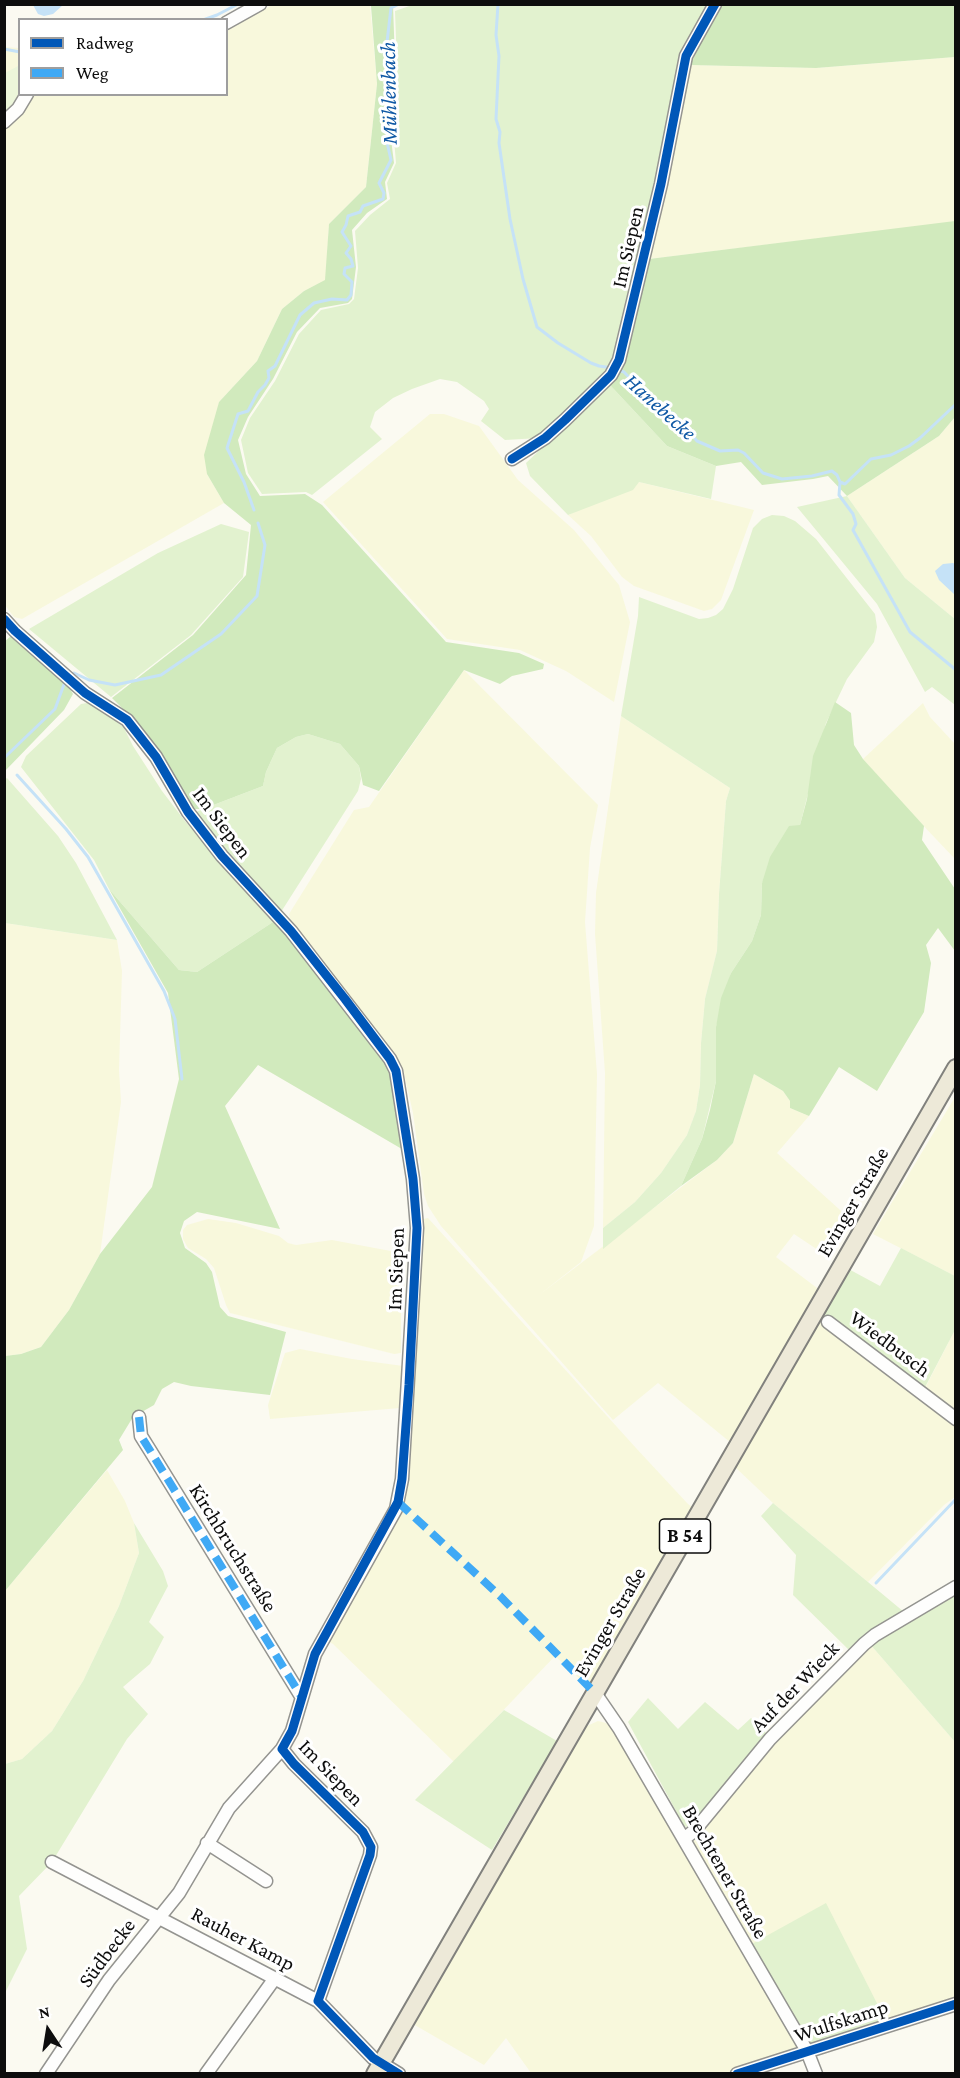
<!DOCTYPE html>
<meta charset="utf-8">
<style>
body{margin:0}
#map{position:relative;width:960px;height:2078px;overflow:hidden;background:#fbfaf1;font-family:"Crimson Pro",serif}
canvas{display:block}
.frame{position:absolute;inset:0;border:6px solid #0d0d0d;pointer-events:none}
.legend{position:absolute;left:18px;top:18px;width:210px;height:78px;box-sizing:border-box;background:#fff;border:2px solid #9e9e9e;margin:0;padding:8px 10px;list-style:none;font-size:18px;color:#0d0d0d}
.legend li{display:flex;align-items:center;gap:12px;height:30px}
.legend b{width:30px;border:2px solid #9e9e9e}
.north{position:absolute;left:18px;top:2000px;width:60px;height:60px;-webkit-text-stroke:4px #fff;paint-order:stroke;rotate:348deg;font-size:16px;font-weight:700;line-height:24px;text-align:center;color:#0d0d0d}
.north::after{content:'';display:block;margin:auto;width:21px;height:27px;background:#0d0d0d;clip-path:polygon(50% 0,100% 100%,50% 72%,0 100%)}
</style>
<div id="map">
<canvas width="960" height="2078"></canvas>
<div class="frame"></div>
<ul class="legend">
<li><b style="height:8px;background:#0057b8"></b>Radweg</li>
<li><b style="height:8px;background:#3fa9f5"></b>Weg</li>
</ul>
<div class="north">N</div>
</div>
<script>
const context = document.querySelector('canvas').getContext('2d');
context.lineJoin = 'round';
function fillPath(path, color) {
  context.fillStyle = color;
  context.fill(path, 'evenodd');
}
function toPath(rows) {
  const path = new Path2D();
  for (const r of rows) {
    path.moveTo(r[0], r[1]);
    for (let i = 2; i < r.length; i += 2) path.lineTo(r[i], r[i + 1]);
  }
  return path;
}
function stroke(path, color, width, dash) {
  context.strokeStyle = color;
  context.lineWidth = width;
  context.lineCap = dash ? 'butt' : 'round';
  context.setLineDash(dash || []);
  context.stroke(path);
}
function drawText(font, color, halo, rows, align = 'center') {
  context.font = font + ' "Crimson Pro",serif';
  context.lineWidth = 6;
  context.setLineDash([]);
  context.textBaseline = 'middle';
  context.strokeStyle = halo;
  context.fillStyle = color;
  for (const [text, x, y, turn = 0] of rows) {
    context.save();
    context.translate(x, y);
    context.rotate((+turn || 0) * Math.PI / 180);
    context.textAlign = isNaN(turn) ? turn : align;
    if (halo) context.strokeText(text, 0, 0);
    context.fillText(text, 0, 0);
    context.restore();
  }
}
fillPath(toPath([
 [272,5,370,5,377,84,366,187,329,224,326,280,304,291,282,309,257,361,219,402,207,474,224,503,22,619,14,617,4,604,4,47,19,48,20,94,226,94,227,30],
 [955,57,955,222,649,259,690,65,816,68],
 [430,414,444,414,479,426,518,480,574,530,619,585,630,622,614,702,566,671,520,650,447,639,323,502],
 [955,417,955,619,905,578,847,496,939,436],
 [639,482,754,510,721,600,712,609,704,611,634,586,622,577,591,536,568,515],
 [464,670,598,805,590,848,585,922,597,1074,594,1226,581,1262,539,1295,717,1160,733,1143,754,1074,783,1091,790,1101,790,1108,809,1116,777,1153,850,1219,827,1256,794,1234,776,1257,825,1294,736,1447,658,1383,613,1420,441,1226,428,1206,424,1194,413,1113,403,1069,292,927,289,914,354,810,369,807],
 [923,703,930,717,955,744,955,859,897,798,863,759],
 [621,716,730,788,726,801,719,894,717,951,705,999,701,1043,700,1085,696,1111,687,1135,661,1173,635,1202,603,1228,605,1073,595,934,596,893],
 [5,923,117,940,122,971,119,1070,121,1102,100,1254,69,1310,41,1347,21,1354,5,1356],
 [955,1097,955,1276,873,1234],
 [428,1218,636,1448,688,1504,699,1512,595,1693,555,1656,454,1762,333,1644,325,1640,392,1522,401,1514,405,1502,419,1220],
 [208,1219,236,1223,279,1236,288,1243,296,1245,332,1240,396,1252,401,1265,401,1353,394,1354,230,1313,226,1305,214,1268,206,1259,188,1248,183,1239,183,1230,187,1225],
 [815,1316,922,1394,955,1330,955,1497,944,1505,868,1582,773,1503,735,1467,785,1368],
 [300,1349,352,1359,403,1366,400,1408,270,1419,268,1405,285,1353],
 [107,1470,125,1501,134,1523,139,1553,119,1606,83,1681,52,1731,22,1759,5,1764,5,1591],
 [869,1643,955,1742,955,2004,888,2025,750,1945,693,1843,695,1835,742,1775],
 [598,1721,606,1723,611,1727,807,2051,737,2073,531,2073,506,2038,484,2065,413,2024,587,1726]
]), '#f8f8dc');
fillPath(toPath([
 [415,4,709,5,677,70,644,235,613,363,605,375,539,438,505,440,481,421,489,409,484,401,457,382,440,379,412,389,393,398,375,412,370,427,382,439,312,495,306,492,262,494,248,473,241,440,250,418,275,381,299,334,321,310,349,304,354,299,358,268,355,231,370,215,390,199,387,183,396,163,394,139,399,119,395,11],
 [609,384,667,446,716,466,711,499,639,482,633,490,568,515,530,476,526,463],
 [847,496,905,578,955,619,955,705,932,687,925,692,877,604,797,507],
 [772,515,784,516,795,521,816,539,875,614,877,627,874,642,847,679,826,723,800,825,762,883,761,915,752,941,731,973,716,1027,716,1081,702,1139,681,1186,603,1249,603,1228,635,1202,661,1173,687,1135,696,1111,700,1085,701,1043,705,999,717,951,719,894,726,801,730,788,621,716,638,616,639,597,699,619,708,618,716,615,723,609,733,589,753,528,762,519],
 [221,524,249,532,243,577,191,635,111,697,29,629,158,553],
 [87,703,95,705,108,714,124,728,133,746,162,791,185,821,259,907,276,920,197,972,179,970,109,889,94,860,21,767,26,756,81,704],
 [308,734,340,744,359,766,361,779,358,791,281,912,277,912,195,817,196,812,203,809,263,786,266,772,277,748,296,737],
 [7,778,58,836,76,863,117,940,5,923,4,780],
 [901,1248,955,1276,955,1330,922,1393,815,1315,843,1266,880,1286],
 [773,1503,904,1612,865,1637,849,1650,793,1595,796,1555,761,1516],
 [134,1523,163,1571,168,1586,149,1622,164,1637,150,1664,123,1687,148,1714,127,1739,52,1862,19,1896,27,1949,5,1993,5,1764,22,1759,52,1731,83,1681,119,1606,139,1553],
 [955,1587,955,1742,869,1643],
 [648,1698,678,1729,705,1702,738,1730,751,1718,768,1735,693,1825,687,1827,684,1826,628,1722],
 [504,1710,557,1741,492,1850,415,1800],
 [826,1903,888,2025,807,2051,750,1945]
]), '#e2f2cf');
fillPath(toPath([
 [393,5,397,119,391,139,394,163,385,182,387,199,367,213,352,230,356,267,352,299,348,303,320,308,297,332,273,379,248,417,238,440,246,474,260,496,305,494,322,505,446,642,519,653,544,664,543,669,512,676,500,684,464,670,379,791,363,785,359,766,340,744,308,734,296,737,277,748,266,772,263,786,203,809,192,809,134,720,112,698,193,635,246,575,251,525,224,503,207,474,204,455,219,402,257,361,282,309,304,291,325,280,329,224,366,187,377,84,371,6],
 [719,5,955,5,955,57,816,68,690,65],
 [955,221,955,417,939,436,847,496,828,476,813,479,762,485,741,462,716,466,667,446,609,384,649,259],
 [11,636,66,682,73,694,64,710,5,771,4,642],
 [835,702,851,713,854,745,863,759,924,826,922,840,955,889,955,951,938,928,926,945,931,963,924,1012,877,1091,839,1067,809,1116,790,1108,790,1101,783,1091,754,1074,733,1143,717,1160,681,1186,702,1139,710,1110,716,1081,716,1027,721,998,731,973,752,941,761,915,762,883,770,857,789,826,800,825,807,799,813,756],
 [109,889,179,970,197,972,276,920,387,1059,407,1152,258,1065,225,1106,280,1229,197,1212,184,1221,180,1233,185,1248,206,1263,212,1272,220,1307,228,1316,286,1332,270,1395,191,1386,174,1382,162,1389,154,1405,133,1417,119,1440,123,1450,5,1591,5,1356,21,1354,41,1347,69,1310,100,1254,152,1187,179,1079,168,993]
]), '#d1eabd');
fillPath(toPath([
 [18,66,20,94,22,95,5,117,5,73]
]), '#ecf6da');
fillPath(toPath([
 [33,5,33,4,63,5,53,14,44,16,38,14],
 [953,563,955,564,955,595,939,580,935,571,943,564]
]), '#c5e2f7');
stroke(toPath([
 [498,4,496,35,499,56,496,119,500,132,499,143,510,219,523,279,537,327,558,343,591,363,599,366,612,368],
 [203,20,217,15,238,4],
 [4,49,20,52],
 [618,370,624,372,639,388,652,405,674,414,697,441,720,451,738,450,744,453,763,473,782,479,812,476,832,471,837,475,840,482,839,495,853,514,856,524,853,530,910,632,956,670],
 [840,482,845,484,871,459,891,455,909,446,920,438,956,404],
 [254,510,244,482,227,448,238,414,248,411,258,392,265,385,269,378,268,371,275,366,300,315,314,303,332,299,347,300,351,295,352,282,344,274,345,268,353,266,351,259,346,253,351,246,342,232,346,225,348,216,360,212,363,206,383,199,384,193,379,183,391,160,386,138,393,121,393,105,390,90,393,76,387,42,391,8,399,4],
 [71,675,74,673,89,680,115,685,161,675,221,634,257,596,265,545,258,523],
 [4,758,55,709,66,679],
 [17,775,66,829,88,857,164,991,175,1019,182,1079],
 [876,1583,956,1499]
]), '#c5e2f7', 3);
const minor = toPath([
 [226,23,260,4],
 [4,122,18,109,27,94],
 [512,459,545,438,565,420,611,375,619,360,661,184,686,56,715,4],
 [4,619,15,631,85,693,127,720,156,757,188,812,222,856,291,931,390,1059,396,1071,413,1179,417,1228,402,1479,396,1509,315,1654,292,1731,282,1749,229,1808,179,1893,109,1980,46,2074],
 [828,1322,956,1419],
 [139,1417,141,1436,151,1452,301,1696],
 [595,1693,619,1728,807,2051,816,2074],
 [282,1749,294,1764,363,1832,371,1847,370,1855,318,2001],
 [684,1839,695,1830,770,1739,864,1644,875,1635,956,1587],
 [207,1843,266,1881],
 [52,1862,318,2001,373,2058,399,2074],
 [206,2074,275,1978],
 [737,2074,956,2004]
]);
const major = toPath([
 [375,2074,956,1068]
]);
stroke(minor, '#949490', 15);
stroke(major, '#81817d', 20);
stroke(minor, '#fefefd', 12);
stroke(major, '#ede9d8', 16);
stroke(toPath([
 [139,1417,141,1436,151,1452,301,1696],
 [398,1502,500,1596,595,1693]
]), '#3fa9f5', 8, [15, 8]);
stroke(toPath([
 [512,459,545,438,565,420,611,375,619,360,661,184,686,56,715,4],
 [4,619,15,631,85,693,127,720,156,757,188,812,222,856,291,931,345,999,390,1059,396,1071,413,1179,417,1228,409,1385,402,1479,398,1502,315,1654,292,1731,282,1749,294,1764,363,1832,371,1847,370,1855,318,2001,373,2058,399,2074],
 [737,2074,956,2004]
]), '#0057b8', 9);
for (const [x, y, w] of [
 [685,1536,51]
]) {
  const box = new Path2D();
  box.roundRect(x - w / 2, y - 17, w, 34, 4.5);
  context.fillStyle = '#fff';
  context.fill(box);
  stroke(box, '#0d0d0d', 1.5);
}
drawText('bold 20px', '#0d0d0d', null, [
 ["B 54",685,1536]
]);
drawText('21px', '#0d0d0d', '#fff', [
 ["Im Siepen",628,247,-77],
 ["Im Siepen",222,823,53],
 ["Evinger Straße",853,1202,-60],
 ["Im Siepen",396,1269,-88],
 ["Wiedbusch",890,1344,37],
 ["Kirchbruchstraße",233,1548,58],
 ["Evinger Straße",610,1622,-60],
 ["Auf der Wieck",795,1687,-46],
 ["Im Siepen",331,1773,46],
 ["Brechtener Straße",725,1872,60],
 ["Rauher Kamp",243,1939,28],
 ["Südbecke",107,1953,-53],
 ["Wulfskamp",841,2021,-18]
]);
drawText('italic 22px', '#1059a5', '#fff', [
 ["Mühlenbach",389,93,-91],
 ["Hanebecke",660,407,42]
]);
</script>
